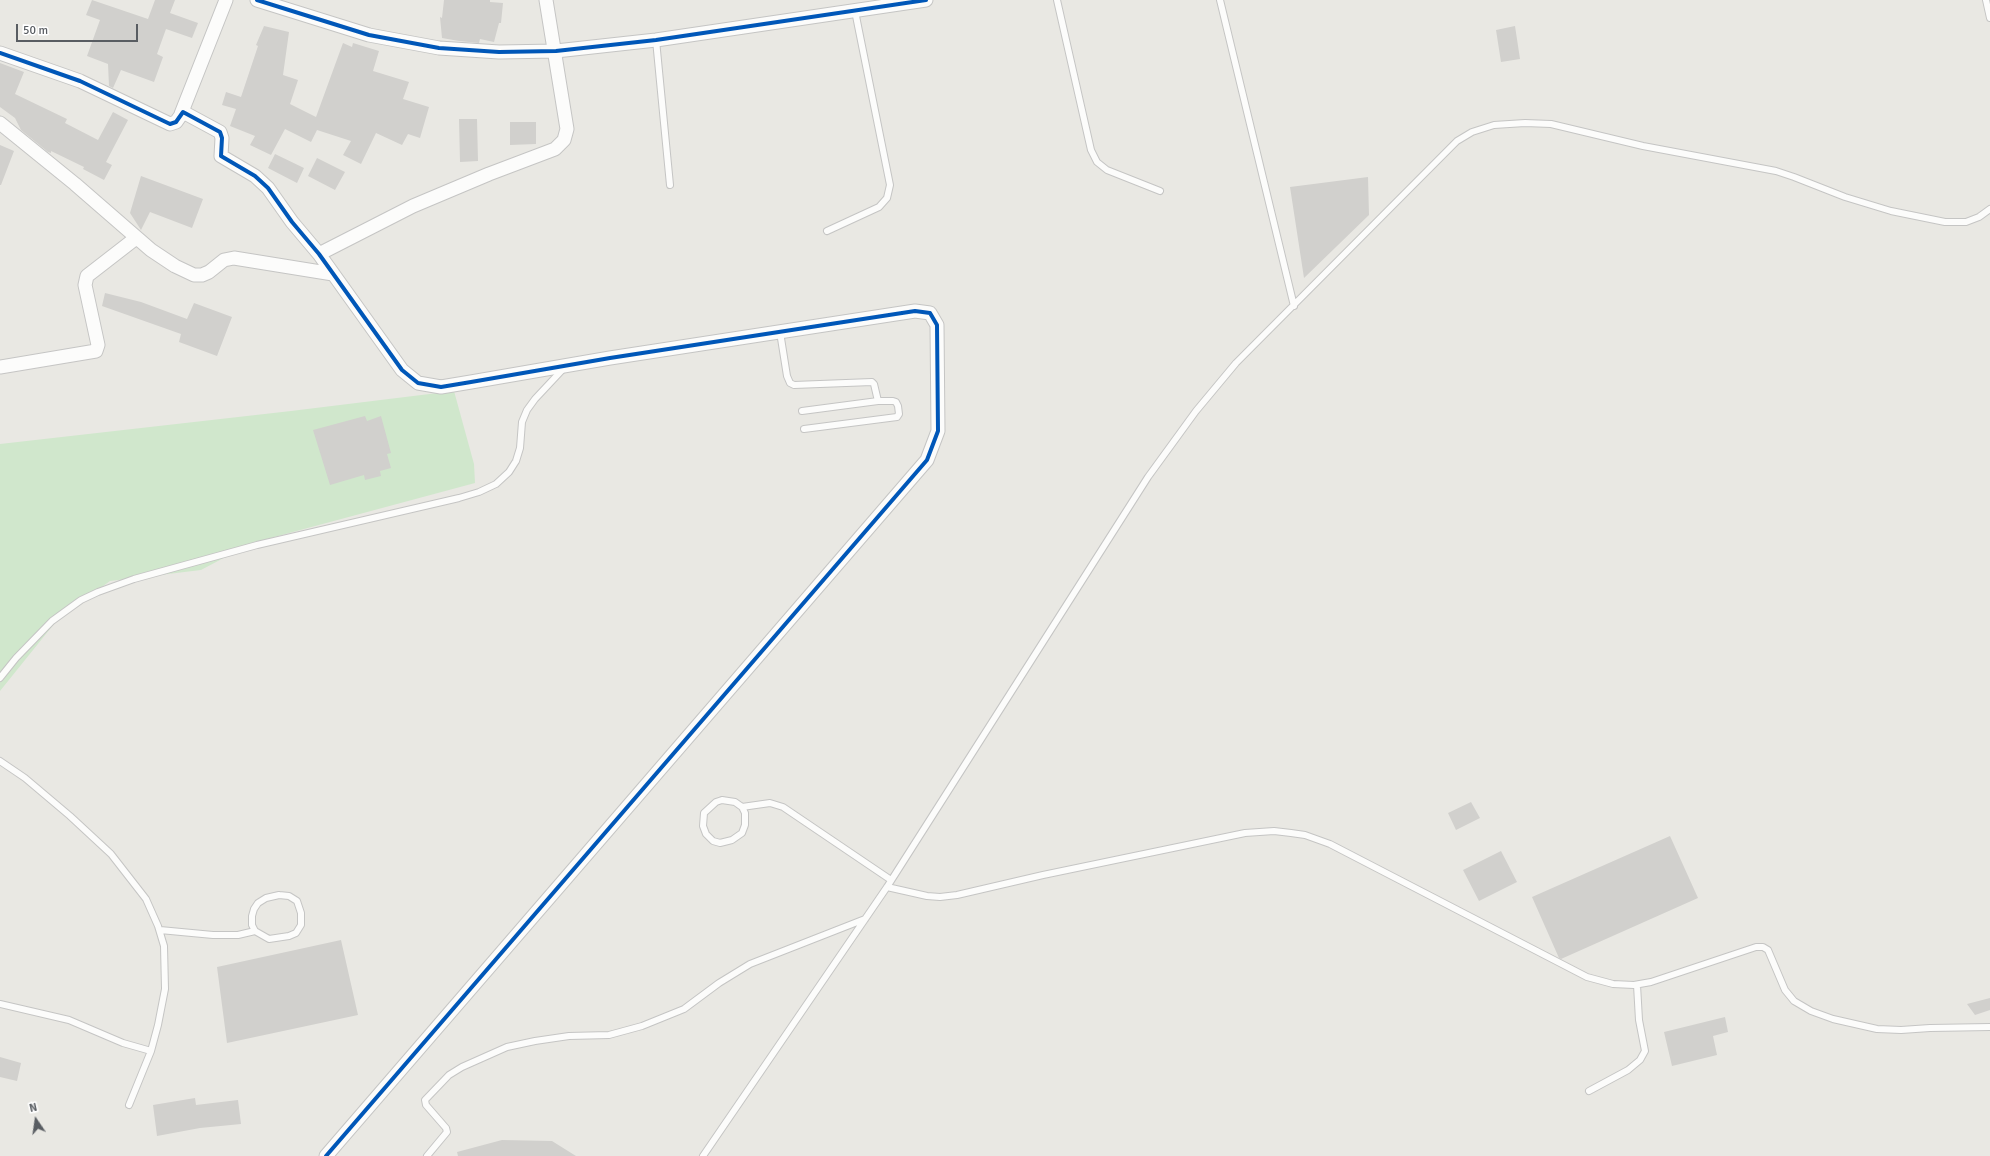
<!DOCTYPE html>
<style>
body{margin:0}
#map{position:relative;width:1990px;height:1156px;overflow:hidden;background:#e9e8e3;font-family:Signika,sans-serif}
canvas{display:block}
.north{position:absolute;left:16px;top:1100px;width:40px;height:40px;-webkit-text-stroke:3px #fff;paint-order:stroke;rotate:347deg;font-size:11px;font-weight:700;line-height:16px;text-align:center;color:#595d62}
.north::after{content:'';display:block;margin:auto;width:14px;height:18px;background:#595d62;clip-path:polygon(50% 0,100% 100%,50% 72%,0 100%)}
.scale{position:absolute;left:16px;top:24px;width:122px;height:18px;box-sizing:border-box;border:2px solid #595d62;border-top:0;padding-left:5px;font-size:12px;line-height:14px;white-space:nowrap;color:#595d62;-webkit-text-stroke:3px #fff;paint-order:stroke}
</style>
<div id="map">
<canvas width="1990" height="1156"></canvas>
<div class="north">N</div>
<div class="scale">50 m</div>
</div>
<script>
const context = document.querySelector('canvas').getContext('2d');
context.lineJoin = 'round';
function fillPath(path, color) {
  context.fillStyle = color;
  context.fill(path, 'evenodd');
}
function toPath(rows) {
  const path = new Path2D();
  for (const r of rows) {
    path.moveTo(r[0], r[1]);
    for (let i = 2; i < r.length; i += 2) path.lineTo(r[i], r[i + 1]);
  }
  return path;
}
function stroke(path, color, width, dash) {
  context.strokeStyle = color;
  context.lineWidth = width;
  context.lineCap = dash ? 'butt' : 'round';
  context.setLineDash(dash || []);
  context.stroke(path);
}
fillPath(toPath([
 [454,391,474,464,475,483,252,543,201,570,110,581,58,619,0,691,0,444,291,411]
]), '#d0e7cc');
fillPath(toPath([
 [92,0,148,19,155,0,175,0,170,13,198,23,192,38,166,29,157,54,163,57,154,82,121,70,113,88,109,86,108,64,87,56,100,20,86,15],
 [444,0,490,0,490,2,503,3,501,23,499,23,494,42,480,39,479,43,459,41,442,38,440,17,442,18],
 [264,26,289,32,283,75,298,80,290,104,316,117,343,43,352,47,353,43,379,51,373,71,409,82,403,99,429,107,420,138,408,134,402,145,376,133,361,164,343,155,351,141,317,130,311,142,285,129,271,155,250,145,255,136,230,126,236,109,222,105,226,92,241,97,258,46,256,45],
 [1515,26,1520,59,1501,62,1496,30],
 [0,63,24,72,15,94,67,119,65,123,98,140,113,112,128,120,106,162,112,165,104,180,83,169,84,167,51,151,51,153,48,152,21,130,15,118,0,107],
 [459,119,477,119,478,161,460,162],
 [510,122,536,122,536,144,510,145],
 [0,145,14,151,1,185,0,185],
 [275,154,304,168,297,183,268,168],
 [317,158,345,172,335,190,308,176],
 [141,176,203,199,192,228,150,212,141,230,130,213],
 [1368,177,1369,215,1304,278,1290,187],
 [105,293,141,302,187,319,194,303,232,317,217,356,179,342,181,334,102,306],
 [365,416,367,421,381,416,391,453,387,454,391,468,380,471,381,476,365,480,364,475,330,485,313,430],
 [1471,802,1480,818,1456,830,1448,813],
 [1670,836,1698,898,1561,959,1559,958,1532,897],
 [1501,851,1517,882,1479,901,1463,870],
 [341,940,358,1015,227,1043,217,967],
 [1990,998,1990,1010,1975,1015,1967,1004],
 [1725,1017,1728,1032,1713,1036,1717,1055,1672,1066,1664,1032],
 [0,1057,21,1063,17,1081,0,1077],
 [195,1098,196,1105,238,1100,241,1124,200,1128,157,1136,153,1105],
 [502,1140,552,1141,576,1156,458,1156,457,1152]
]), '#d1d0cd');
const service = toPath([
 [1057,0,1091,150,1097,162,1107,170,1160,191],
 [1220,0,1294,306],
 [1986,0,1990,18],
 [656,40,670,185],
 [827,231,879,207,887,198,890,185,855,11],
 [780,332,787,376,790,383,794,385,872,382,874,384,878,401,893,401,896,402,898,406,899,414,897,417,804,429],
 [802,411,878,401],
 [0,678,16,658,52,621,81,600,98,592,134,579,257,545,459,498,479,492,496,484,509,472,516,461,520,448,522,422,527,410,535,399,564,368],
 [0,761,25,778,70,816,111,854,146,899,158,926,164,946,165,989,158,1025,151,1051,129,1105],
 [722,800,735,802,742,807,745,813,745,825,742,833,732,840,720,843,713,841,706,834,703,826,704,813,716,802,722,800],
 [742,807,770,803,783,807,891,880],
 [887,887,927,896,940,897,957,895,1043,875,1245,833,1274,831,1291,833,1305,835,1330,844,1587,977,1613,984,1634,985,1651,982,1756,947,1763,947,1768,950,1785,990,1794,1001,1811,1011,1833,1019,1877,1029,1901,1030,1930,1028,1990,1027],
 [279,895,289,896,297,901,301,913,301,925,296,933,289,936,269,939,255,931,252,925,252,916,254,909,258,903,266,898,279,895],
 [160,930,213,935,238,935,255,931],
 [0,1004,69,1020,123,1043,151,1051],
 [1589,1091,1628,1070,1640,1060,1645,1051,1639,1020,1637,985],
 [427,1156,447,1132,446,1128,426,1105,425,1100,449,1075,462,1067,507,1047,535,1041,569,1036,609,1035,642,1026,684,1009,719,983,750,964,865,919],
 [703,1156,887,887,1148,477,1196,411,1236,363,1457,141,1472,132,1494,125,1525,123,1551,124,1643,146,1776,171,1794,177,1845,197,1891,211,1945,222,1966,222,1979,217,1990,209]
]);
const minor = toPath([
 [257,0,369,35,439,48,499,52,556,51,656,40,926,0],
 [0,53,80,81,170,124,176,122,183,112,220,132,222,138,221,156,255,176,268,188,292,222,319,254,402,370,418,383,441,387,471,382,610,358,915,311,930,313,937,325,938,431,927,460,326,1156],
 [181,114,226,0],
 [0,123,75,184,151,250,175,266,194,275,202,275,209,272,224,260,234,258,333,274],
 [319,254,413,206,489,174,555,149,564,140,567,129,546,0],
 [0,367,96,351,98,345,85,285,87,276,136,238]
]);
stroke(service, '#c5c5c4', 8);
stroke(minor, '#c5c5c4', 15);
stroke(service, '#fcfcfb', 6);
stroke(minor, '#fcfcfb', 13);
stroke(toPath([
 [257,0,369,35,439,48,499,52,556,51,656,40,926,0],
 [0,53,80,81,170,124,176,122,183,112,220,132,222,138,221,156,255,176,268,188,292,222,319,254,402,370,418,383,441,387,471,382,610,358,915,311,930,313,937,325,938,431,927,460,326,1156]
]), '#0057b8', 4);
</script>
